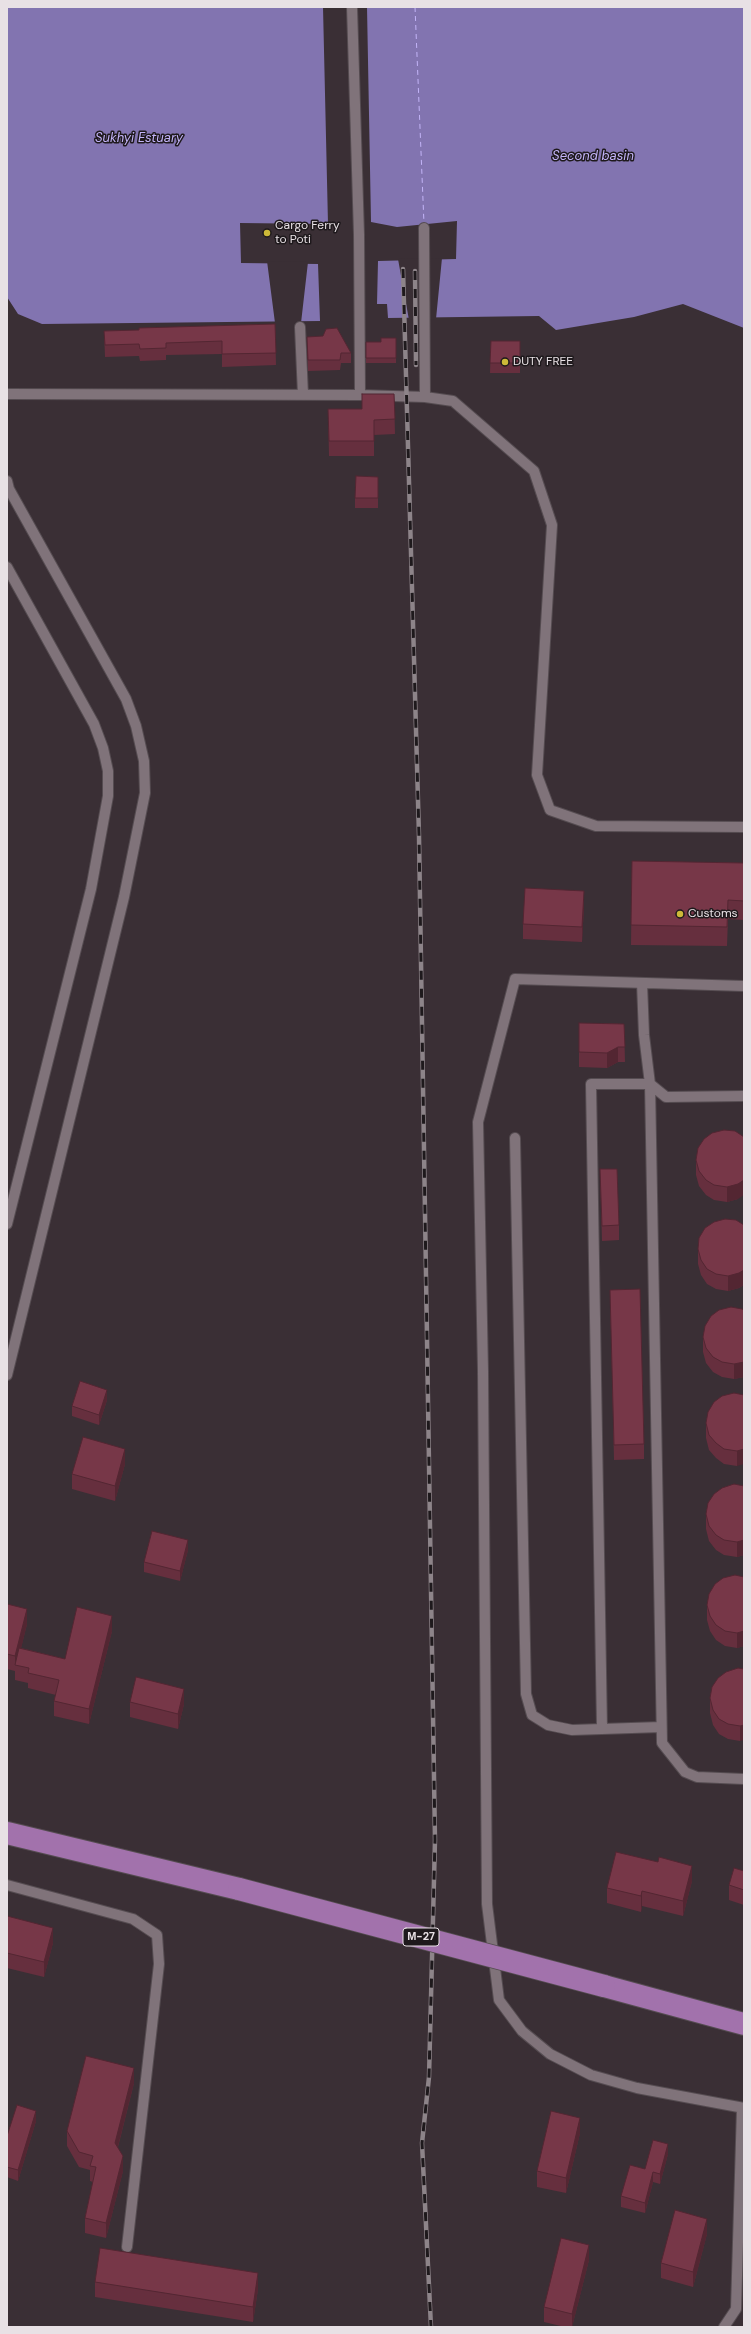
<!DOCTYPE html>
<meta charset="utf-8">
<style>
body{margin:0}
#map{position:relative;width:751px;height:2334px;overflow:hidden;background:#3a2f35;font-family:"DM Sans",sans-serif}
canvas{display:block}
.frame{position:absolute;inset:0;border:8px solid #e8e1e5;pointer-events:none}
</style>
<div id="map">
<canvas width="751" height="2334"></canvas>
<div class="frame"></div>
</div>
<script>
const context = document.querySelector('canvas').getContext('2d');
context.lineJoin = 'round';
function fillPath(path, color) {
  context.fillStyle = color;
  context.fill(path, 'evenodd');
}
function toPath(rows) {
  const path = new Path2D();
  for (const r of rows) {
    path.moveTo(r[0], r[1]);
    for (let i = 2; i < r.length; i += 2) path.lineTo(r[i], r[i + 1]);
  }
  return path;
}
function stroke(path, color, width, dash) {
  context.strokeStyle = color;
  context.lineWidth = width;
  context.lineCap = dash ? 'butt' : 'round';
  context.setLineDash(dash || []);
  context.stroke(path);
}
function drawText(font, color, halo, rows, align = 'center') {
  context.font = font + ' "DM Sans",sans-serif';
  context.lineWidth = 3;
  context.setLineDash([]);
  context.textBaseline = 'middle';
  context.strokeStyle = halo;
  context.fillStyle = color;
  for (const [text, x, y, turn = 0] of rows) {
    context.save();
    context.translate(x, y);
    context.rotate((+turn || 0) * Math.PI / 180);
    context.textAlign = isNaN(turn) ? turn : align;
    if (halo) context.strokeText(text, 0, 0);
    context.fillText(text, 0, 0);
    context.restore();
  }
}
fillPath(toPath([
 [7,7,323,7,328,224,240,223,241,263,318,264,320,321,42,324,18,314,7,297],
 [367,7,744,7,744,328,683,304,634,317,556,330,539,316,388,318,387,304,377,304,378,261,456,259,457,221,397,227,371,222]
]), '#8274b0');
fillPath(toPath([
 [442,258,436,319,409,320,398,259],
 [267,261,308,262,301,323,275,323]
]), '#3a2f35');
stroke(toPath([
 [415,7,424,224]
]), '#c3b4f8', 1, [5, 4]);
const lane = toPath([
 [352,7,359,235,360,395],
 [424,228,425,397],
 [300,327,303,395],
 [7,394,360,395,425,397,453,401,534,471,552,525,537,775,550,810,596,826,744,827],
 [7,481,9,489,126,699,136,726,144,761,145,793,124,897,7,1375],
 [7,567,94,724,103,748,108,771,108,796,91,889,7,1224],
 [642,983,644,1035,650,1084,666,1097,744,1096],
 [744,986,515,979,478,1122,483,1371,487,1904,499,2000,522,2031,550,2054,591,2075,637,2088,744,2108],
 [515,1138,526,1694,532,1715,548,1725,572,1730,661,1727],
 [602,1729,591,1084,650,1084,662,1743,685,1772,697,1777,744,1779],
 [7,1885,133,1919,157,1935,159,1964,127,2247],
 [724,2327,736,2309,742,2108]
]);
const primary = toPath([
 [7,1833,239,1889],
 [604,1986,744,2024]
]);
stroke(lane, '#554c51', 12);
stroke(primary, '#554c51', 24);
stroke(lane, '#80737a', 10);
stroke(primary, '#a272ac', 22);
const rail = toPath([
 [403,269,419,836,435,1840,429,2077,422,2143,431,2327],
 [415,271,416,365]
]);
stroke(rail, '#8d8489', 4.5);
stroke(rail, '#1e191c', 3, [9]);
const primaryBridge = toPath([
 [239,1889,604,1986]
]);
stroke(primaryBridge, '#554c51', 24, []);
stroke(primaryBridge, '#a272ac', 22);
fillPath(toPath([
 [275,324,276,365,222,367,222,354,166,355,166,360,140,361,139,356,105,357,104,331,139,330],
 [307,337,351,353,351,363,341,363,340,370,308,371],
 [396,338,396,363,366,363,366,342,381,342],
 [491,341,520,341,520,373,490,373],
 [362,394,394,394,395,434,374,435,374,456,329,456,328,409,362,409],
 [378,477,378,508,355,508,355,498],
 [744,836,744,920,728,919,727,946,631,945,632,861,743,863],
 [584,906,582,942,523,939,523,924],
 [579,1023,624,1024,625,1062,618,1062,607,1068,579,1067],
 [698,1148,738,1199,727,1202,714,1200,706,1195,699,1186,696,1175,696,1160],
 [600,1169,619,1225,619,1240,602,1241],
 [744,1225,744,1285,739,1288,728,1291,716,1289,707,1284,701,1275,698,1264,698,1249],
 [610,1290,644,1444,644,1459,614,1460],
 [744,1310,744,1377,734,1379,722,1377,713,1372,706,1363,703,1352,703,1337],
 [744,1395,737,1466,724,1464,716,1458,709,1450,706,1438,706,1423],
 [107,1400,99,1425,72,1416,72,1406],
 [125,1464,115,1501,72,1489,72,1474],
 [744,1486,744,1555,737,1557,724,1555,716,1550,709,1541,706,1529,706,1514],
 [188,1550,180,1581,144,1572,144,1562],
 [744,1577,744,1646,737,1648,725,1646,716,1640,710,1631,707,1620,707,1605],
 [7,1604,27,1624,21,1648,65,1659,112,1631,89,1724,54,1716,54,1701,56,1695,28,1688,28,1683,15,1680,15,1671,7,1669],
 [744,1669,740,1741,728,1739,719,1734,713,1725,710,1713,710,1698],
 [130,1702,184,1704,178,1729,130,1717],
 [744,1871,744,1905,729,1900,729,1885],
 [692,1881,683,1916,642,1906,641,1912,607,1903,607,1888],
 [7,1916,53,1943,44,1977,7,1968],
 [134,2083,118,2147,123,2171,106,2238,85,2233,85,2218,93,2182,90,2181,90,2170,79,2167,67,2146,67,2131],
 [36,2121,18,2181,7,2177,7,2136],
 [580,2133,566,2193,537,2187,537,2171],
 [668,2154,660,2184,653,2182,645,2213,621,2207,621,2196,645,2169],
 [707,2234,693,2287,661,2278,661,2263],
 [589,2260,572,2327,565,2327,544,2322,544,2307],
 [95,2282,258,2289,253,2322,95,2297]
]), '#662f3e');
fillPath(toPath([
 [584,891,584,906,582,942,582,927],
 [618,1047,618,1062,607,1068,607,1053],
 [744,1180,744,1195,738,1199,727,1202,727,1187],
 [744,1270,744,1285,739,1288,728,1291,728,1276],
 [744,1362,744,1377,734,1379,734,1364],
 [107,1390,107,1400,99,1425,99,1415],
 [125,1449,125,1464,115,1501,115,1486],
 [744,1449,744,1464,737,1466,737,1451],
 [188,1540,188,1550,180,1581,180,1571],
 [744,1540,744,1555,737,1557,737,1542],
 [27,1609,27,1624,17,1665,15,1665,15,1656],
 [112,1616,112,1631,89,1724,89,1709],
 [744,1631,744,1646,737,1648,737,1633],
 [184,1689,184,1704,178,1729,178,1714],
 [744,1725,744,1740,740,1741,740,1726],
 [692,1866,692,1881,683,1916,683,1901],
 [642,1891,642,1906,641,1912,641,1896],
 [53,1928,53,1943,44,1977,44,1962],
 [134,2068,134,2083,115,2158,115,2143],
 [36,2111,36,2121,18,2181,18,2170],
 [580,2118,580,2133,566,2193,566,2178],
 [668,2144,668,2154,660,2184,660,2174],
 [123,2156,123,2171,106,2238,106,2223],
 [653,2172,653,2182,645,2213,645,2203],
 [707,2219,707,2234,693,2287,693,2272],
 [589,2245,589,2260,572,2327,572,2314],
 [258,2273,258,2289,253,2322,253,2307]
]), '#532632');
const building = toPath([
 [275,324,276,353,222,354,222,341,166,343,166,348,140,349,139,344,105,345,104,331,139,330,139,328,275,324],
 [337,328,351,353,341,353,340,360,308,360,307,337,323,336,326,329,337,328],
 [381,338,396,338,396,358,366,358,366,342,381,342,381,338],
 [491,341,520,341,520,363,490,363,491,341],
 [362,394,394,394,395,419,374,420,374,441,329,441,328,409,362,409,362,394],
 [356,476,378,477,378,498,355,498,356,476],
 [744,836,744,901,728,900,727,927,631,925,632,861,743,863,744,836],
 [525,888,584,891,582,927,523,924,525,888],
 [579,1023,624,1024,625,1047,618,1047,607,1053,579,1052,579,1023],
 [724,1130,735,1131,744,1137,744,1180,738,1184,727,1187,714,1185,706,1180,699,1171,696,1160,698,1148,704,1139,712,1133,724,1130],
 [600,1169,617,1169,619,1225,602,1226,600,1169],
 [725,1219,736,1220,744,1225,744,1270,739,1273,728,1276,716,1274,707,1269,701,1260,698,1249,699,1238,705,1228,714,1222,725,1219],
 [640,1289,644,1444,614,1445,610,1290,640,1289],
 [731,1307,742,1309,744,1310,744,1362,734,1364,722,1362,713,1357,706,1348,703,1337,705,1326,711,1316,719,1310,731,1307],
 [80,1381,107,1390,99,1415,72,1406,80,1381],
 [734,1393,744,1395,744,1449,737,1451,724,1449,716,1443,709,1435,706,1423,708,1412,714,1402,722,1396,734,1393],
 [83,1437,125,1449,115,1486,72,1474,83,1437],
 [734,1484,744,1486,744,1540,737,1542,724,1540,716,1535,709,1526,706,1514,708,1503,714,1494,722,1488,734,1484],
 [152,1531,188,1540,180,1571,144,1562,152,1531],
 [735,1575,744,1577,744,1631,737,1633,725,1631,716,1625,710,1616,707,1605,709,1594,715,1584,723,1578,735,1575],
 [7,1604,27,1609,15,1656,7,1654,7,1604],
 [77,1607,112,1616,89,1709,54,1701,59,1680,28,1673,29,1668,15,1665,19,1648,65,1659,77,1607],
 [738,1668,744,1669,744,1725,740,1726,728,1724,719,1719,713,1710,710,1698,712,1687,718,1678,726,1672,738,1668],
 [136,1677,184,1689,178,1714,130,1702,136,1677],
 [616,1852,658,1862,659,1857,692,1866,683,1901,642,1891,641,1896,607,1888,616,1852],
 [734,1868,744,1871,744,1890,729,1885,734,1868],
 [7,1916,53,1928,44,1962,7,1953,7,1916],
 [86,2056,134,2068,115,2143,123,2156,106,2223,85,2218,96,2167,90,2166,93,2156,79,2152,67,2131,86,2056],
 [17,2105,36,2111,18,2170,7,2167,7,2136,17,2105],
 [551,2111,580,2118,566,2178,537,2171,551,2111],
 [653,2140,668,2144,660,2174,653,2172,645,2203,621,2196,630,2165,645,2169,653,2140],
 [675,2210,707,2219,693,2272,661,2263,675,2210],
 [561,2238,589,2245,572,2314,544,2307,561,2238],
 [100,2248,258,2273,253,2307,95,2282,100,2248]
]);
fillPath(building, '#773748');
stroke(building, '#532632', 1);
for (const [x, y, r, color] of [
 [267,233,4,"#cdb938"],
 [505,362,4,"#cdb938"],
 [680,914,4,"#cdb938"]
]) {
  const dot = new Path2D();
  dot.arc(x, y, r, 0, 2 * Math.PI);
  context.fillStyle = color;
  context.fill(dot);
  stroke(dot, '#1e191c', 1.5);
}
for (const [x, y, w] of [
 [421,1937,36]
]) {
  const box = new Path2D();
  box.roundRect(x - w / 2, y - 9, w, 18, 3);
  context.fillStyle = '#1e191c';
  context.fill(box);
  stroke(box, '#e8e1e5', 1);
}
drawText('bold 11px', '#e8e1e5', null, [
 ["М-27",421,1937]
]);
drawText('12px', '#e8e1e5', '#1e191c', [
 ["Cargo Ferry",275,226],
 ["to Poti",275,240],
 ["DUTY FREE",513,362],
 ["Customs",688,914]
], 'left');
drawText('italic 13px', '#c3b4f8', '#1e191c', [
 ["Sukhyi Estuary",139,139],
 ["Second basin",593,157]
]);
</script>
